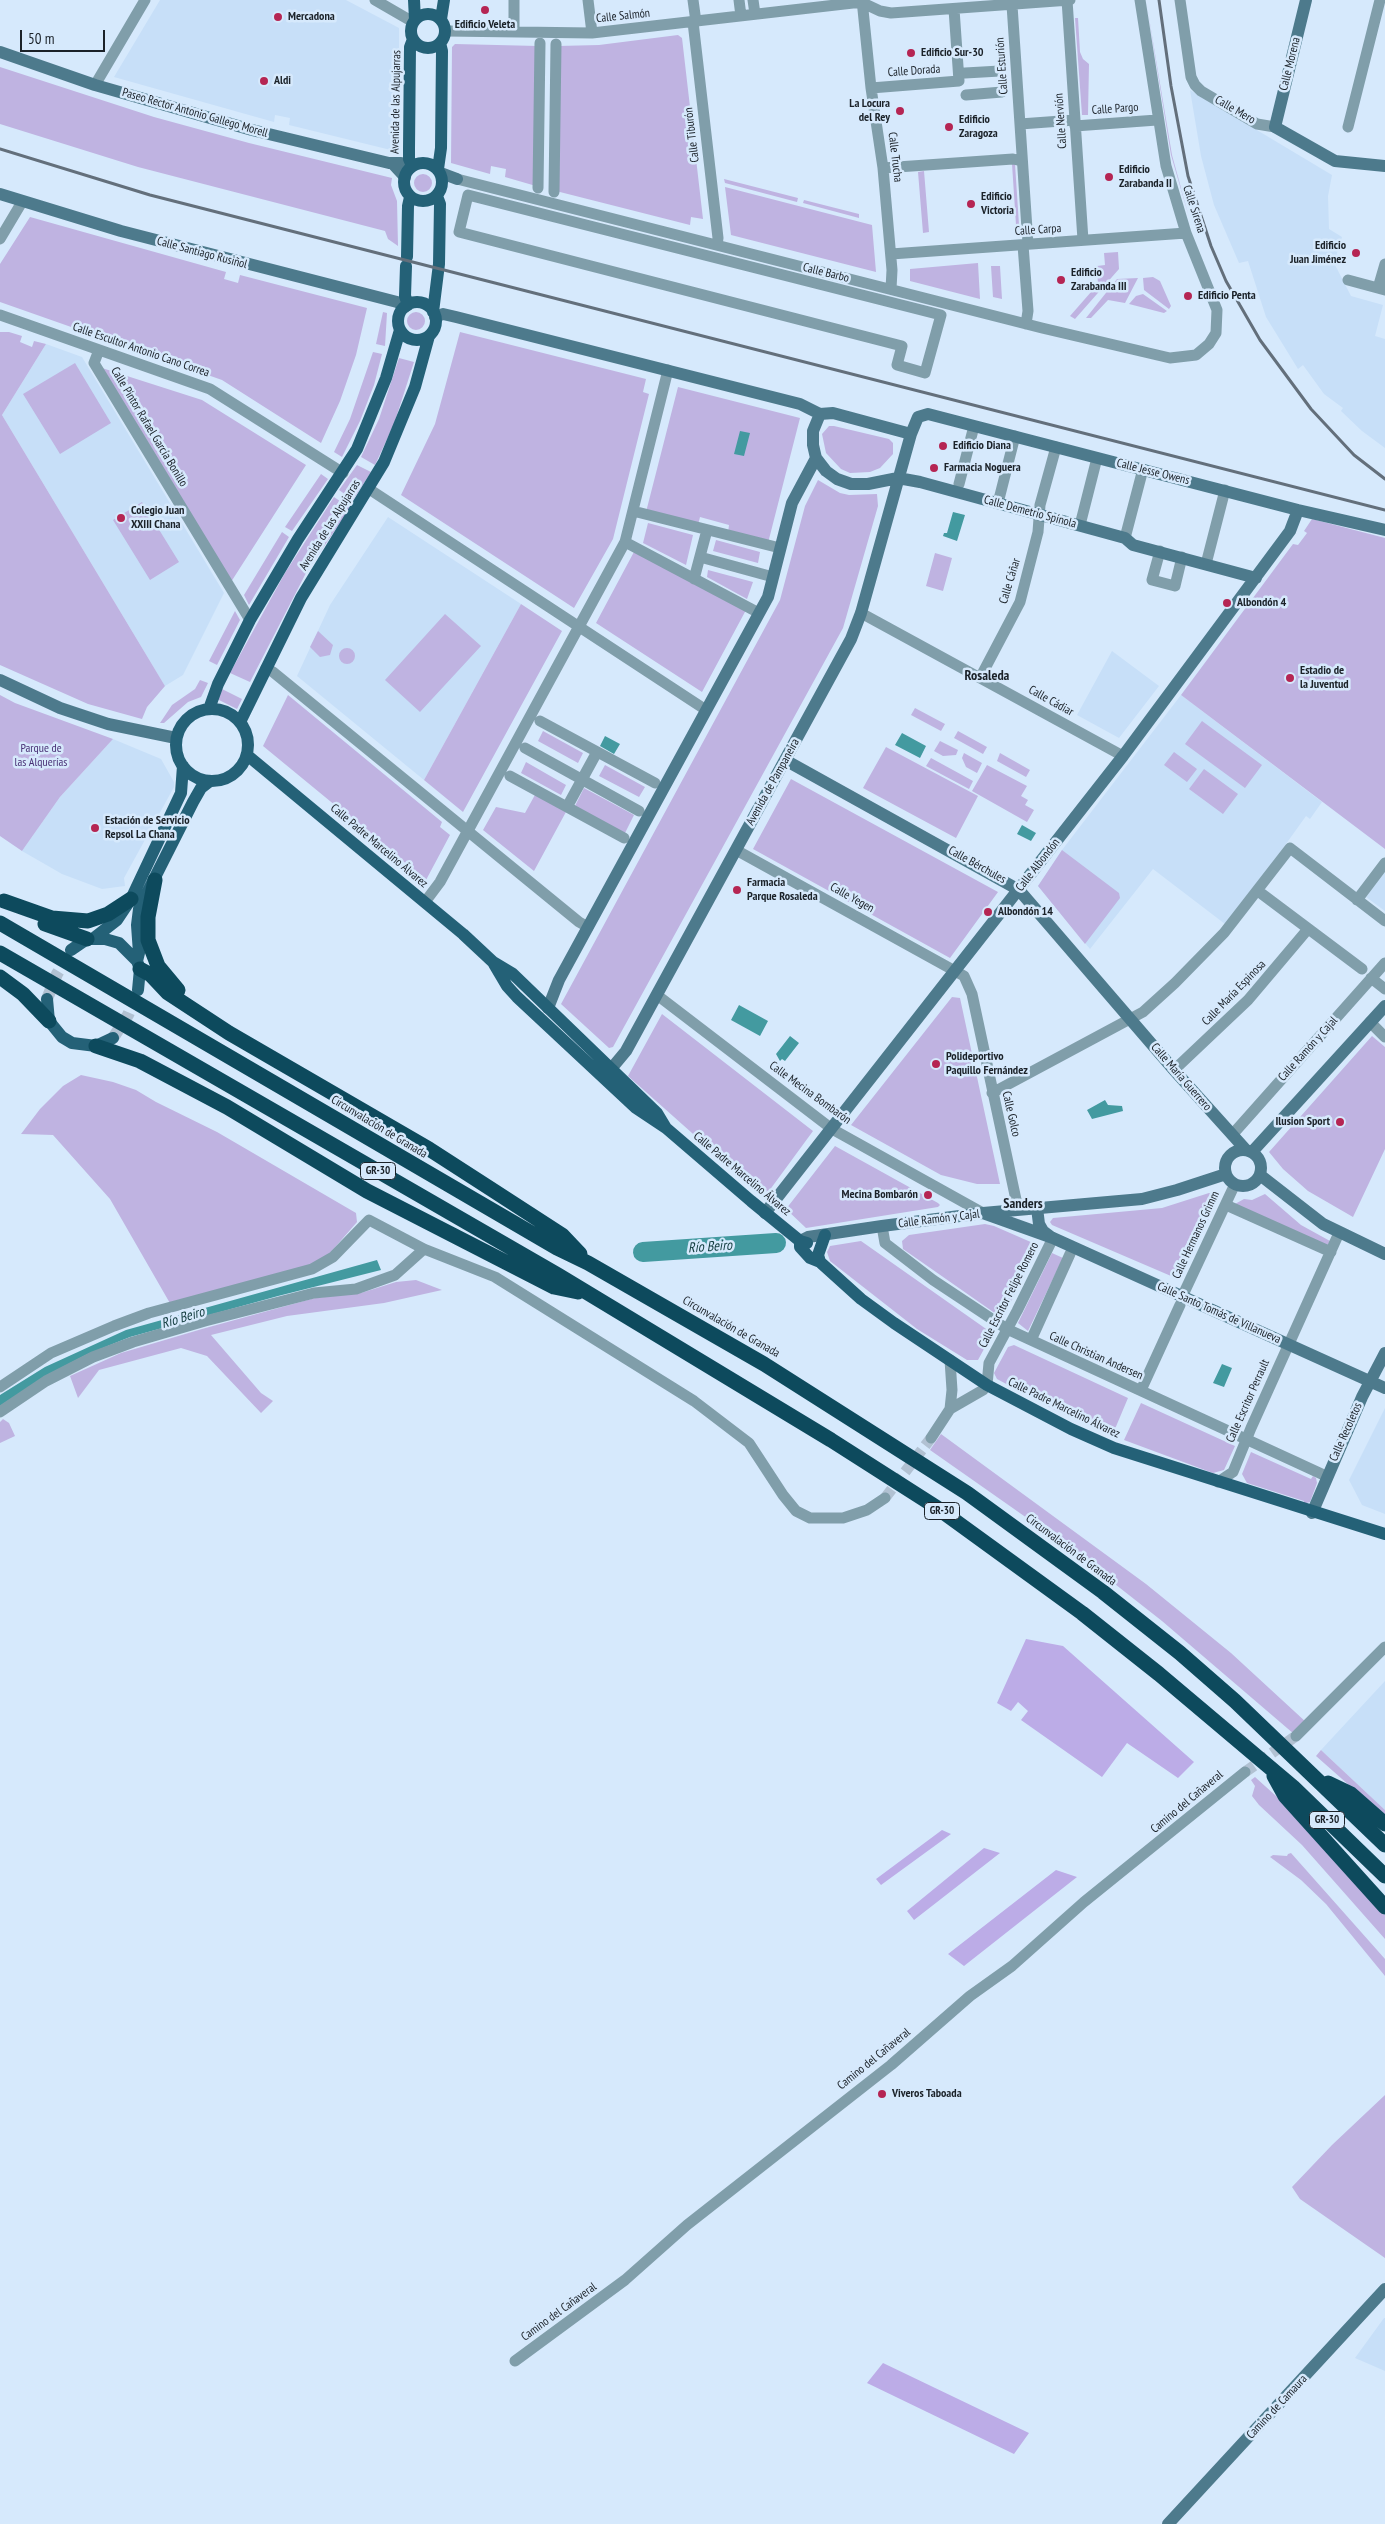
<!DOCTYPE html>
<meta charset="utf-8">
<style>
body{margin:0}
#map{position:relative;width:1385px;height:2524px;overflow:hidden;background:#d6e9fc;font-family:"PT Sans Narrow",sans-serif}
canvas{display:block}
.scale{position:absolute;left:20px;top:30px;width:85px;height:22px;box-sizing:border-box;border:2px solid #1b2229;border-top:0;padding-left:6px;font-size:15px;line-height:18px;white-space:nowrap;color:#1b2229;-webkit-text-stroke:4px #d6e9fc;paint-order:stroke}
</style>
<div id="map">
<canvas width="1385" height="2524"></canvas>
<div class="scale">50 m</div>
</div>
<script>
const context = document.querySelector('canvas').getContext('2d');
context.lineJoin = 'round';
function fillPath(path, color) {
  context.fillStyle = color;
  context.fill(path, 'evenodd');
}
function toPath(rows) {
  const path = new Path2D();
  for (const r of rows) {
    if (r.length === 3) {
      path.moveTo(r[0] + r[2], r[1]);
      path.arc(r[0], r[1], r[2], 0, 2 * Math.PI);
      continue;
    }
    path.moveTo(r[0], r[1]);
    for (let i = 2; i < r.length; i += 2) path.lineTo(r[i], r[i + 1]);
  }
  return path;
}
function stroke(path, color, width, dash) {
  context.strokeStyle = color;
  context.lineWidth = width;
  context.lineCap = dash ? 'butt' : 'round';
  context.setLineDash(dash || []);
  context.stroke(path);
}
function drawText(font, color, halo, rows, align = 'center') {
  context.font = font + ' "PT Sans Narrow",sans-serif';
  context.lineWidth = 5;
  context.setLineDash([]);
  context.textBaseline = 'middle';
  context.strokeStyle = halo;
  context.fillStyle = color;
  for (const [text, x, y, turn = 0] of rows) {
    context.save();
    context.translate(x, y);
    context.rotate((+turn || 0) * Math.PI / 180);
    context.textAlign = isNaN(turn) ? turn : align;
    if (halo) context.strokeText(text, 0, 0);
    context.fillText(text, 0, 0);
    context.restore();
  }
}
fillPath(toPath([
 [160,0,346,0,399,28,399,152,289,125,290,118,275,115,274,122,114,77],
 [1190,90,1332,175,1328,196,1329,229,1342,237,1334,263,1351,296,1383,305,1375,336,1385,339,1385,448,1362,431,1341,411,1343,408,1324,394,1303,365,1298,369,1266,317,1248,261,1239,263,1214,205,1201,156],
 [46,344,82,357,224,593,183,675,165,686,2,415],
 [388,517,521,604,424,780,297,676,330,605],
 [1112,651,1159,686,1119,738,1077,715],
 [1181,695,1322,802,1310,819,1306,816,1253,890,1225,924,1153,869,1090,949,1038,886,1062,850],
 [113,739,161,759,174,782,174,787,124,878,125,886,102,889,62,874,22,851,60,797],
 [1385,872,1385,911,1366,897],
 [1385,1408,1385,1514,1362,1505,1349,1480],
 [1385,1681,1385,1810,1321,1750],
 [1384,2318,1385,2318,1385,2371,1355,2358]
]), '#c7dff8');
fillPath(toPath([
 [1146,0,1172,155,1189,217,1171,155],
 [1075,18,1078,18,1080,52,1083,59,1089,64,1088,115,1082,115],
 [678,35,682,38,703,219,691,217,690,225,556,191,558,46,599,45],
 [455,44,538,46,536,186,505,177,506,169,491,166,490,174,451,163,452,47],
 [0,67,154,117,249,143,392,178,391,185,397,201,398,246,388,239,385,231,138,167,0,124],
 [1012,164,1015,164,1019,225,1016,225],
 [924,171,929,232,923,233,918,172],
 [423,183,9],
 [724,179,798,198,797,202,725,183],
 [725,187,872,225,876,272,731,235],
 [804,200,859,214,859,218,803,203],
 [30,217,226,272,224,279,238,283,240,275,367,308,356,355,340,401,321,443,222,380,0,302,0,264],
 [1118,252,1119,269,1075,319,1070,316,1098,284,1097,266,1105,265,1104,253],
 [978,263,980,299,910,281,910,269],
 [991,266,1000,266,1002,299,993,297],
 [1153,277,1160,281,1171,306,1169,309,1144,290,1143,278],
 [1138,278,1125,303,1108,300,1091,318,1086,318,1117,279],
 [1143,294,1167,311,1164,313,1129,304,1136,296],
 [383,312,387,313,385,346,376,344],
 [416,321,9],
 [0,332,9,332,22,336,20,342,32,347,34,341,46,344,2,415,165,686,147,707,142,719,88,704,0,665],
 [460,332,646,379,643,392,649,394,613,539,574,608,401,495,435,424],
 [373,352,382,354,374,385,360,421,342,457,334,452,350,419],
 [399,358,414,362,394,424,375,465,361,457,379,419],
 [75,363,111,423,60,454,23,394],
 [102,368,202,400,306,465,231,582],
 [678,387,800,418,768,543,728,533,729,525,700,517,698,525,646,512],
 [829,426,834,426,889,439,893,443,893,454,880,468,870,472,850,473,841,469,826,453,822,434],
 [357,465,371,472,353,500,339,490],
 [321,474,328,479,292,531,285,527],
 [818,480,840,493,849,495,877,494,878,506,843,628,613,1047,609,1048,561,1004,780,600,805,506],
 [334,497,350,508,306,573,250,682,230,673,285,573],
 [142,502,179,562,150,580,113,520],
 [1312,519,1385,538,1385,849,1181,695,1293,544,1298,545,1307,533,1304,531],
 [648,523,693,535,686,565,643,543],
 [282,532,289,537,249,605,244,595],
 [716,540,760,552,758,563,713,551],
 [635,550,746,610,702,692,596,623],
 [935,553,952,558,943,591,926,586],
 [708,570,753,582,747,599,707,577],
 [521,604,562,631,463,812,424,780],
 [235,611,240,620,217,665,209,661],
 [445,614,481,646,420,712,385,680],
 [318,631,333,645,330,655,320,657,310,647],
 [347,656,8],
 [200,680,208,683,201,697,188,702,164,723,160,723,172,705,195,689],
 [222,689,242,699,237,709,217,699],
 [0,695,15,703,113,739,60,797,22,851,0,836],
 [288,695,442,822,440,827,450,835,426,880,263,746],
 [915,708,945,724,941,731,911,715],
 [1202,721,1262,765,1245,788,1185,744],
 [543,731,583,753,578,763,538,741],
 [958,731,987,747,983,754,954,738],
 [940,741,958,750,956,755,943,756,934,751],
 [886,747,978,796,956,838,863,788],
 [1174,752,1197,769,1187,782,1164,765],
 [964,753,982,763,977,773,966,767,962,758],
 [1000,753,1030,770,1026,777,997,761],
 [931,758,973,781,969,789,926,766],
 [526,762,566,785,561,795,521,773],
 [605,765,645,787,639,797,599,776],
 [987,765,1027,786,1021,796,1028,800,1025,805,1034,810,1027,822,972,791],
 [1204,769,1238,794,1223,814,1189,789],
 [791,779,998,892,950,958,753,849],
 [584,788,634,815,624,835,574,808],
 [536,793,567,810,534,871,483,830,496,807,525,813],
 [1062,850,1119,893,1120,898,1085,944,1038,886],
 [952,997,960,998,1000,1184,977,1184,941,1175,851,1125],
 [662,1014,813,1131,769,1191,763,1193,756,1190,628,1076],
 [1372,1036,1385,1047,1385,1149,1353,1217,1308,1191,1283,1169,1269,1152],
 [81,1075,113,1082,136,1090,156,1102,217,1132,356,1213,357,1222,330,1253,312,1266,171,1305,110,1199,53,1135,21,1134,40,1109,63,1086],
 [835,1146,938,1203,940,1205,938,1207,806,1228,786,1209],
 [1209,1193,1217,1195,1216,1203,1181,1278,1178,1279,1052,1225,1050,1222,1053,1218,1162,1208],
 [1265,1194,1301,1225,1330,1241,1327,1246,1235,1204,1244,1199,1252,1200],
 [985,1224,994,1226,1033,1243,1036,1249,1005,1315,999,1316,903,1249,902,1241,909,1235],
 [861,1241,989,1331,990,1338,978,1360,967,1360,917,1329,830,1261,827,1252,830,1246],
 [1052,1253,1063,1258,1028,1331,1018,1323],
 [416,1280,442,1290,384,1303,287,1316,211,1335,261,1393,273,1401,261,1413,207,1356,181,1348,99,1370,78,1398,70,1376,121,1353,202,1329,315,1298,361,1293,396,1282],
 [1014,1345,1128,1398,1112,1436,1051,1408,997,1379,994,1373,1008,1347],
 [1141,1403,1235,1446,1224,1470,1213,1473,1124,1440],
 [3,1419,9,1423,15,1436,0,1443,0,1422],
 [941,1434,1146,1584,1231,1653,1307,1723,1294,1734,1162,1621,1064,1544,930,1450],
 [1251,1452,1311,1479,1313,1476,1316,1478,1317,1483,1310,1502,1303,1504,1304,1501,1247,1483,1242,1474],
 [1321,1750,1385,1810,1385,1817,1316,1756],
 [1255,1777,1286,1805,1385,1915,1385,1939,1302,1845,1259,1805,1252,1796,1255,1786,1251,1780],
 [1291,1853,1385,1959,1385,1976,1326,1904,1301,1880,1270,1857,1273,1855,1287,1856,1288,1854],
 [1385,2095,1385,2258,1300,2199,1292,2187,1332,2145]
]), '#bfb3e1');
fillPath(toPath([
 [1026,1639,1063,1646,1194,1762,1178,1778,1127,1743,1102,1777,1021,1720,1028,1711,1018,1702,1011,1711,997,1703],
 [942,1830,951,1834,881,1885,876,1879],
 [984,1848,1000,1853,914,1920,907,1911],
 [1056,1870,1077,1877,964,1966,948,1954],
 [883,2363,1029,2433,1014,2454,867,2383]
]), '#bcace7');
fillPath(toPath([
 [740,431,750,433,744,456,734,454],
 [953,512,965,515,957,541,943,536,944,533,947,533],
 [902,733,926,746,920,758,895,745],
 [605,736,620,744,614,754,600,746],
 [1022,825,1036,833,1031,841,1017,834],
 [739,1005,768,1021,760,1036,731,1020],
 [790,1036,799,1043,785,1061,782,1059,780,1061,776,1054],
 [1105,1100,1108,1105,1122,1106,1123,1111,1092,1119,1087,1110],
 [377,1260,381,1270,278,1296,130,1337,88,1354,49,1374,0,1406,0,1395,45,1367,126,1330],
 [1222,1364,1232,1368,1224,1387,1213,1383]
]), '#439aa0');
stroke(toPath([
 [643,1252,776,1243]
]), '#439aa0', 20);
stroke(toPath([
 [885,1498,931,1438],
 [1245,1772,1296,1736]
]), '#b1c1d2', 11, [11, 5.5]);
stroke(toPath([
 [47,999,57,974,70,953],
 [113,1038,128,1015,137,994]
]), '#b1c1d2', 12, [12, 6]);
stroke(toPath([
 [375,0,413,22],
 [588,0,592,33],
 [693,0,696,22],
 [739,0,741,16],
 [753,0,755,14],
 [862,0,871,88,883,168,892,270,891,289],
 [1067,0,1083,240],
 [1180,0,1191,77,1195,85,1201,91,1257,124,1275,127],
 [1012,5,1028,244],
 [693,22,718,238,717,245],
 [446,31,592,33,853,3,863,3,880,11,891,13,1070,0],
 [514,32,514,0],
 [965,73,1000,71],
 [95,85,145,0],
 [871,88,959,81,954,9],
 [966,95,1002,92],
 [1020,124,1075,120],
 [1075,126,1157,120],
 [1348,127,1380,0],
 [883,168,1013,159,1022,161],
 [457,179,1042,328,1170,358,1196,355,1209,344,1216,333,1217,310,1186,233,1166,166,1140,0],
 [538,188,540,43],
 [554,192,556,44],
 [468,195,941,315,925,373,897,365,902,346,459,232,468,195],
 [0,239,22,202],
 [1023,245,1028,311,1026,324],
 [891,254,1186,233],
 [1348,280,1385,290],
 [1378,288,1385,264],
 [0,315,210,389,343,473],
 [99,350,94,363,250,620],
 [959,484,973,430],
 [369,489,706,710],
 [998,503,1015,436],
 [633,511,780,548],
 [1080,525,1097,458],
 [1125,538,1143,469],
 [625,542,759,613],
 [1160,551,1152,580,1175,586,1182,557],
 [700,557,773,577],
 [1206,564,1225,490],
 [694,579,707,530],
 [861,613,1123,756],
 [266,668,273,672,579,922,588,927],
 [980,678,1020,602,1038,532,1040,505,1056,447],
 [540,721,655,783],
 [525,748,639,811],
 [510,776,624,838],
 [567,807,597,752],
 [736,850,964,976,972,994,1018,1209],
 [1262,894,1362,969],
 [1357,900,1385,863],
 [425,902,440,882,625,542,668,370],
 [1371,978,1385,989],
 [657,995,832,1129,983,1213],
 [1370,1022,1385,1037],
 [1174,1070,1248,1000,1308,929],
 [992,1093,1143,1012,1175,983,1224,933,1290,848,1385,921],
 [1232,1135,1385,963],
 [1226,1205,1331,1252],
 [882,1226,885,1243,933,1280,1007,1329,1326,1476],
 [1182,1297,1235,1184],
 [1032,1338,1070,1254],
 [950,1360,952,1390,950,1409],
 [0,1387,51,1353,114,1326,149,1313,312,1269,333,1257,369,1220,424,1249,495,1277,694,1401,749,1443,783,1495,796,1511,810,1518,843,1518,867,1510,885,1498],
 [1142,1388,1180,1305],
 [0,1412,46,1381,93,1357,133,1342,205,1321,314,1293,356,1289,395,1275,424,1249],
 [931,1438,950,1409,983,1390,987,1385,989,1363,1017,1311,1053,1238],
 [1218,1482,1233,1472,1251,1428,1339,1233],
 [1296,1736,1385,1647],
 [515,2361,625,2280,687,2225,891,2065,970,1996,1012,1966,1084,1902,1245,1772]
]), '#809eaa', 11);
stroke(toPath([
 [1306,0,1275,127,1335,161,1385,166],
 [0,52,95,85,252,130,389,163,401,163,410,168],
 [393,164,405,177],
 [441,173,457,179],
 [0,194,121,231,397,302,405,307],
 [435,317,443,314,456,317,800,404,820,414,833,413,911,434],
 [820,414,813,431,813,445,816,458,826,471,837,479,851,484,868,484,898,478,920,482,1125,538,1133,545,1256,578],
 [0,680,60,708,108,724,176,738],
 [785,760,1019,890,1174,1070,1246,1150],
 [548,1008,559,980,768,597,792,503,816,458],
 [611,1069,626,1051,851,639,861,613,911,434,918,417,928,414,1298,510,1385,530],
 [1243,1168,18],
 [1252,1152,1385,1006],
 [1260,1175,1323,1224,1385,1254],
 [1037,1208,1039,1224,1043,1231,1051,1237],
 [765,1213,1123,756,1290,531,1298,510],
 [983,1213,1053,1238,1385,1388],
 [800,1241,808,1237,882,1226,983,1213,1142,1199,1177,1190,1226,1174],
 [1312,1513,1362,1397,1385,1353],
 [1168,2524,1385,2289]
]), '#4d7a8c', 12);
stroke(toPath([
 [414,0,415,20],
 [428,31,17],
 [441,19,444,0],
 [423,182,19],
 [412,166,409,159,409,148,410,47,413,39],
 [438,169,441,148,442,51,440,43],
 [407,257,408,206,410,197],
 [406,266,405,296,408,305],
 [417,321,19],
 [433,312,439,264,440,204,437,196],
 [209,709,218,684,250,620,298,539,357,449,386,378,400,330],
 [212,745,36],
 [240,722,301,598,384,462,415,387,429,336],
 [247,755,463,934,493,962,513,974,657,1113,666,1128],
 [94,938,117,920,131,899,181,793,183,766],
 [71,950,87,939,105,939,119,943,137,961,140,969,138,990],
 [137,961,139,953,137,925,139,909,193,802,201,788,210,781],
 [494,964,507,986,517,997,636,1108,666,1128,751,1201,800,1241,807,1243],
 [47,999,49,1021,62,1037,72,1043,96,1046,113,1038],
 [800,1241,800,1247,810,1258,820,1262,861,1299,894,1323,987,1385,1071,1429,1114,1448,1385,1534],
 [820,1262,818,1255,825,1235]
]), '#246177', 12);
stroke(toPath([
 [155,880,148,917,148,940,158,966,178,990],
 [4,901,52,918,88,921,108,914,131,899],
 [0,923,557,1248,588,1263,764,1364,967,1493,1103,1592,1180,1653,1235,1701,1385,1845],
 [45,924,87,939],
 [0,953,558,1275,831,1440,936,1507,1082,1613,1159,1674,1293,1787,1385,1876],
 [140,969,151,975,168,993,229,1033,429,1149,491,1189,562,1235,580,1254],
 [0,977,23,994,49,1021],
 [96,1046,140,1061,227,1107,367,1191,554,1287,578,1292],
 [1274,1776,1285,1796,1385,1907],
 [1328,1783,1351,1794,1385,1824]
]), '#0d4a5d', 15);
stroke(toPath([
 [1159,0,1171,86,1188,176,1211,246,1226,281,1260,340,1311,409,1354,455,1385,479],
 [0,149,150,195,1385,510]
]), '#636f7b', 3);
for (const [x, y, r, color] of [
 [485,10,5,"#b52553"],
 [278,17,5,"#b52553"],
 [911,53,5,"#b52553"],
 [264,81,5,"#b52553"],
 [900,111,5,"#b52553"],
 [949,127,5,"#b52553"],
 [1109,177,5,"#b52553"],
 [971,204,5,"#b52553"],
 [1356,253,5,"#b52553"],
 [1061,280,5,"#b52553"],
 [1188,296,5,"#b52553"],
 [943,446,5,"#b52553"],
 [934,468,5,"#b52553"],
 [121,518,5,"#b52553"],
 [1227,603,5,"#b52553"],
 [1290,678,5,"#b52553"],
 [95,828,5,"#b52553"],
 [737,890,5,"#b52553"],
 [988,912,5,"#b52553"],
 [936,1064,5,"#b52553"],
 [1340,1122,5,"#b52553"],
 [928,1195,5,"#b52553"],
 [882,2094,5,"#b52553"]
]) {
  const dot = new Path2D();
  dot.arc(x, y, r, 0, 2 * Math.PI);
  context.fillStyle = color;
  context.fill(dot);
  stroke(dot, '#d6e9fc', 2);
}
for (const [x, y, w] of [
 [378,1171,35],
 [942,1511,35],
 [1327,1820,35]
]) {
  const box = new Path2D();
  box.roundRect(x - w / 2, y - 8.5, w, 17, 4);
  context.fillStyle = '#d6e9fc';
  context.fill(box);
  stroke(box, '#1b2229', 1);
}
drawText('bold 11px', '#1b2229', null, [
 ["GR-30",378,1171],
 ["GR-30",942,1511],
 ["GR-30",1327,1820]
]);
drawText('12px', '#1b2229', '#d6e9fc', [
 ["Calle Salmón",623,16,-6],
 ["Calle Morena",1290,64,-76],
 ["Calle Esturión",1002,66,-94],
 ["Calle Dorada",914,71,-4],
 ["Avenida de las Alpujarras",396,102,-89],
 ["Calle Pargo",1115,109,-4],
 ["Calle Mero",1235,110,30],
 ["Paseo Rector Antonio Gallego Morell",195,113,16],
 ["Calle Nervión",1061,121,-94],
 ["Calle Tiburón",692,135,-97],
 ["Calle Trucha",895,157,83],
 ["Calle Sirena",1194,209,72],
 ["Calle Carpa",1038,230,-4],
 ["Calle Santiago Rusiñol",202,253,15],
 ["Calle Barbo",826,273,14],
 ["Calle Escultor Antonio Cano Correa",141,350,19],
 ["Calle Pintor Rafael García Bonillo",149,427,59],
 ["Calle Jesse Owens",1153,472,14],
 ["Calle Demetrio Spínola",1030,512,15],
 ["Avenida de las Alpujarras",330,525,-58],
 ["Calle Cáñar",1010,581,-73],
 ["Calle Cádiar",1051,701,29],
 ["Avenida de Pampaneira",773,782,-61],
 ["Calle Padre Marcelino Álvarez",379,846,40],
 ["Calle Bérchules",977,865,29],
 ["Calle Albondón",1038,865,-52],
 ["Calle Yegen",852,898,29],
 ["Calle María Espinosa",1234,993,-46],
 ["Calle Ramón y Cajal",1308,1049,-48],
 ["Calle María Guerrero",1181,1077,49],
 ["Calle Mecina Bombarón",810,1093,36],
 ["Calle Golco",1011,1114,77],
 ["Circunvalación de Granada",379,1127,31],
 ["Calle Padre Marcelino Álvarez",742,1174,40],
 ["Calle Ramón y Cajal",939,1219,-7],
 ["Calle Hermanos Grimm",1196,1235,-65],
 ["Calle Escritor Felipe Romero",1009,1295,-63],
 ["Calle Santo Tomás de Villanueva",1219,1313,24],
 ["Circunvalación de Granada",731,1327,30],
 ["Calle Christian Andersen",1096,1356,24],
 ["Calle Escritor Perrault",1248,1401,-66],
 ["Calle Padre Marcelino Álvarez",1064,1408,26],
 ["Calle Recoletos",1346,1432,-66],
 ["Circunvalación de Granada",1071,1550,37],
 ["Camino del Cañaveral",1187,1802,-40],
 ["Camino del Cañaveral",874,2059,-39],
 ["Camino del Cañaveral",559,2312,-36],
 ["Camino de Camaura",1277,2407,-47]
]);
drawText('bold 12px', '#1b2229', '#d6e9fc', [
 ["Mercadona",288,17],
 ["Edificio Veleta",485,25,"center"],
 ["Edificio Sur-30",921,53],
 ["Aldi",274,81],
 ["La Locura",890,104,"right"],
 ["del Rey",890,118,"right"],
 ["Edificio",959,120],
 ["Zaragoza",959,134],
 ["Edificio",1119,170],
 ["Zarabanda II",1119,184],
 ["Edificio",981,197],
 ["Victoria",981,211],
 ["Edificio",1346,246,"right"],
 ["Juan Jiménez",1346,260,"right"],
 ["Edificio",1071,273],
 ["Zarabanda III",1071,287],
 ["Edificio Penta",1198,296],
 ["Edificio Diana",953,446],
 ["Farmacia Noguera",944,468],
 ["Colegio Juan",131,511],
 ["XXIII Chana",131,525],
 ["Albondón 4",1237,603],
 ["Estadio de",1300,671],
 ["la Juventud",1300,685],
 ["Estación de Servicio",105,821],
 ["Repsol La Chana",105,835],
 ["Farmacia",747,883],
 ["Parque Rosaleda",747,897],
 ["Albondón 14",998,912],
 ["Polideportivo",946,1057],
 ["Paquillo Fernández",946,1071],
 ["Ilusion Sport",1330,1122,"right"],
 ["Mecina Bombarón",918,1195,"right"],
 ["Viveros Taboada",892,2094]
], 'left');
drawText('12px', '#493175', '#d6e9fc', [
 ["Parque de",41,749],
 ["las Alquerías",41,763]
]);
drawText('bold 14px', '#1b2229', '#d6e9fc', [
 ["Rosaleda",987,676],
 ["Sanders",1023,1204]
]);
drawText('italic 14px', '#123c3e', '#d6e9fc', [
 ["Río Beiro",710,1247,-4],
 ["Río Beiro",183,1318,-17]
]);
</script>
